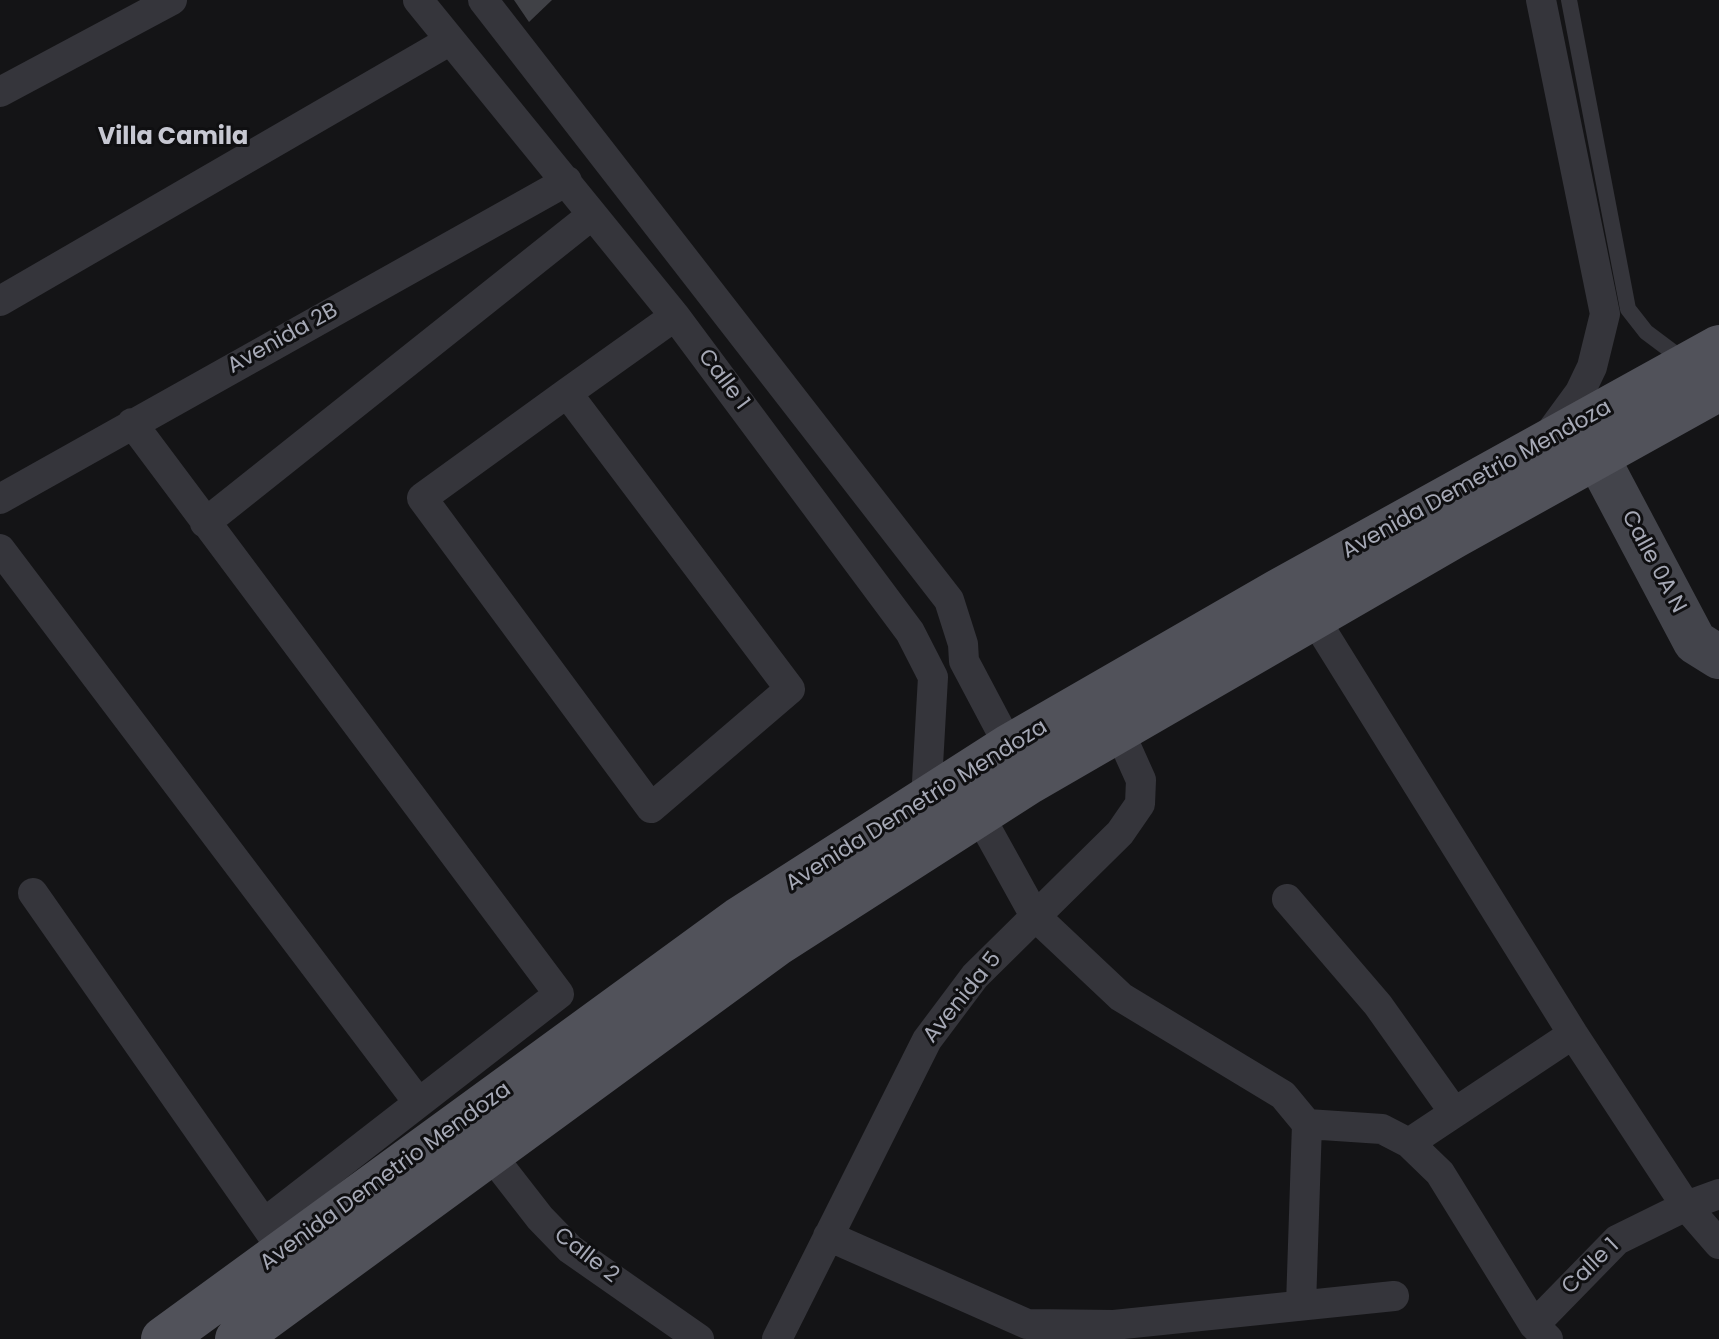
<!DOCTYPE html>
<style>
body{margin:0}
canvas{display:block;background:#141416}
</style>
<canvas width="1719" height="1339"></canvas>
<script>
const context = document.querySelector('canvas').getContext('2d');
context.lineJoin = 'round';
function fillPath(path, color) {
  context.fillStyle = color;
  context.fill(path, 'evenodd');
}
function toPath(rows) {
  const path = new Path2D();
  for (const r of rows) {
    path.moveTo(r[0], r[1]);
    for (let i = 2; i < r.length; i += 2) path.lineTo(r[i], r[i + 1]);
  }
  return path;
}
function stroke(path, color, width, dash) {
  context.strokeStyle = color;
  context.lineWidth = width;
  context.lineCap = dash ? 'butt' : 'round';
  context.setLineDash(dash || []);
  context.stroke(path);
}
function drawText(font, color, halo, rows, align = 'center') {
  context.font = font + ' Poppins,sans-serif';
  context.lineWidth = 6;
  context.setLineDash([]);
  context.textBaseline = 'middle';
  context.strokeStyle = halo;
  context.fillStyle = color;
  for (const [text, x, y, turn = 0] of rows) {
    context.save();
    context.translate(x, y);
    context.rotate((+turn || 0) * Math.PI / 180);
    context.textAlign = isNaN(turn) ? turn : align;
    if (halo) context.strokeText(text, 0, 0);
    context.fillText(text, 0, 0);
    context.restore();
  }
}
fillPath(toPath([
 [514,0,552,0,529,22]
]), '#404146');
stroke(toPath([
 [1569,0,1628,309,1646,332,1686,362]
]), '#35353b', 16);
stroke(toPath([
 [418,0,675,316,910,632,933,677,926,800],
 [483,0,949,600,963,644,964,661,1009,746],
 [1541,0,1605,314,1592,367,1580,392,1550,433],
 [0,92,172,0],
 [0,301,449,41],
 [567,393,790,689,651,808,422,498,567,393,675,316],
 [132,423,559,994,264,1223],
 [0,499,567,181],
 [205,523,592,215],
 [0,549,418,1102],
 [1314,618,1573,1034,1686,1206,1719,1244],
 [979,815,1035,916,1121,997,1283,1095,1307,1124,1301,1305],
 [33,893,275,1239],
 [1287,899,1378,1005,1454,1112],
 [1307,1124,1382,1129,1409,1143,1440,1173,1534,1325,1548,1339],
 [1409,1143,1573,1034],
 [491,1155,540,1218,570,1249,699,1339],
 [828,1236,1027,1324,1114,1325,1394,1296],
 [1534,1325,1617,1240,1686,1206,1719,1194],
 [777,1339,927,1040,975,976,1120,833,1140,804,1141,780,1119,731]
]), '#35353b', 30);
stroke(toPath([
 [1597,457,1695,642,1719,657]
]), '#43444b', 44);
stroke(toPath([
 [163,1339,739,919,1009,746,1278,591,1719,347],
 [237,1339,777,944,1028,783,1455,536,1719,389]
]), '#51525a', 44);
drawText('22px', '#a6a9b6', '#0f0f11', [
 ["Avenida 2B",283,339,-29],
 ["Calle 1",723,380,53],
 ["Avenida Demetrio Mendoza",1477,480,-29],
 ["Calle 0A N",1653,562,62],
 ["Avenida Demetrio Mendoza",917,806,-32],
 ["Avenida 5",963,998,-51],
 ["Avenida Demetrio Mendoza",386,1177,-36],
 ["Calle 2",586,1256,38],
 ["Calle 1",1591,1267,-44]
]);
drawText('bold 24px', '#c7c8d2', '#0f0f11', [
 ["Villa Camila",173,138]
]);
</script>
